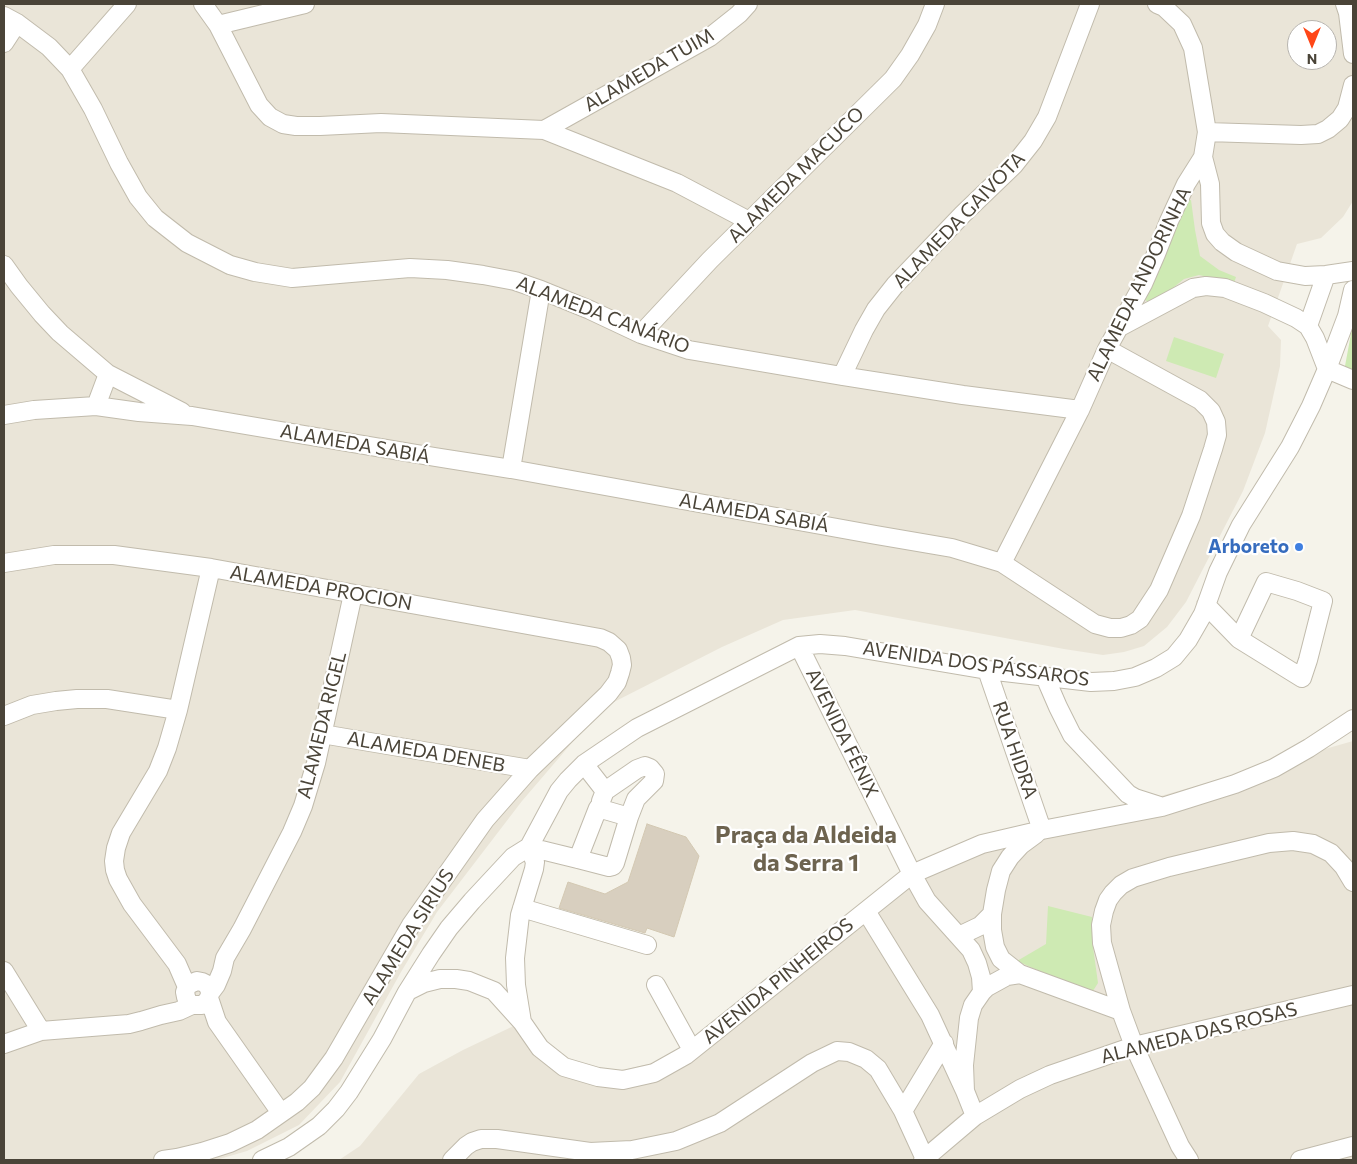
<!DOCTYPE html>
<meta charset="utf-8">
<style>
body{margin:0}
#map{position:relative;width:1357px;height:1164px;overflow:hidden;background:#f5f3ea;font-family:Commissioner,sans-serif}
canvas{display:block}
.frame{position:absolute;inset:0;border:5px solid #4a4438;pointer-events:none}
.north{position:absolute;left:1287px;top:20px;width:50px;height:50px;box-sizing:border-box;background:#fff;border:1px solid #b7b4af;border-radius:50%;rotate:180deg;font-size:14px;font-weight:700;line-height:20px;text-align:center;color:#4a4438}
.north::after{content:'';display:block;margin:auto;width:18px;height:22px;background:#ff4718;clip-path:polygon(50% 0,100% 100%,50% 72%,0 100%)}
</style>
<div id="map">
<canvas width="1357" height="1164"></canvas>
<div class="frame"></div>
<div class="north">N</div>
</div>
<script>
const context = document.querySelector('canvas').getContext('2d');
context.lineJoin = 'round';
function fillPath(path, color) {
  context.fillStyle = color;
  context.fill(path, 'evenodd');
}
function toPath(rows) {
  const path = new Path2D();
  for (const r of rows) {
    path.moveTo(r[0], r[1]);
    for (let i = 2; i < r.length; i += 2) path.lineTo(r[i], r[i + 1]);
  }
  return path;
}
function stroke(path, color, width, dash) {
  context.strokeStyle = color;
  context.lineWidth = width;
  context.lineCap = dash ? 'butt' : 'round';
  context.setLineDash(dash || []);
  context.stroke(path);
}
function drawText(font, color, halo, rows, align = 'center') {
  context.font = font + ' Commissioner,sans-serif';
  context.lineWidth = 4.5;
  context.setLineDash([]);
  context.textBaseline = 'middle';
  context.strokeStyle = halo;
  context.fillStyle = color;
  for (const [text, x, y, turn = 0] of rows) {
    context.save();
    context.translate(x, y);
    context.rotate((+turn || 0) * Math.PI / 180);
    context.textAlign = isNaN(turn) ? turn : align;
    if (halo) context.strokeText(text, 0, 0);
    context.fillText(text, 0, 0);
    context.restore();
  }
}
fillPath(toPath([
 [4,4,1353,4,1353,201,1343,217,1321,238,1297,244,1268,326,1281,340,1280,366,1265,433,1243,491,1186,602,1167,627,1144,646,1124,652,1103,655,1064,649,855,610,783,620,722,647,610,704,576,738,522,801,437,912,401,972,340,1082,299,1125,247,1151,216,1160,4,1160],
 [1297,30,1327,30,1327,60,1297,60],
 [1353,741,1353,1160,339,1160,360,1146,419,1074,463,1050,522,1022,540,1048,598,1076,686,1055,912,874,1042,830]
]), '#eae5d8');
fillPath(toPath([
 [1191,200,1195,230,1200,256,1219,270,1236,277,1234,283,1199,275,1184,279,1169,291,1149,303,1142,297,1184,201],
 [1353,323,1353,376,1347,374,1345,366],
 [1174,337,1224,354,1216,378,1166,361],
 [1048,906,1092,917,1092,940,1098,983,1091,994,1017,961,1046,944]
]), '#ceeab3');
const building = toPath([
 [647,824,686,837,699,856,674,937,647,928,645,933,559,908,568,882,605,894,628,882,647,824]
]);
fillPath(building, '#d8cfbf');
stroke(building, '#d3c8b2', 1);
const minor = toPath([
 [203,4,218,25,259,105,270,117,283,124,296,126,320,126,381,123,544,130,677,183,749,221],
 [1345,4,1348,13,1353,54],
 [4,16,17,23,49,47,70,69,93,109,119,163,138,197,155,218,187,243,230,265,255,272,292,278,410,268,447,270,483,275,515,281,541,290,590,310,641,334,689,350,842,376,963,395,1080,410],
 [218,25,305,4],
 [4,43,17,23],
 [70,69,127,4],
 [544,130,710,37,739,14,748,4],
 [1207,132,1301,135,1318,134,1328,129,1340,119,1347,108,1353,85],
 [1203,157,1210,184,1211,223,1215,234,1222,242,1236,252,1277,271,1305,276,1326,275,1353,271],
 [4,265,19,286,42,314,60,333,108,374,182,412],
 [1308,326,1326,275],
 [1118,328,1193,288,1206,286,1225,288,1264,303,1296,318,1308,326,1315,338,1327,369,1353,380],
 [641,334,710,260,893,79,910,55,927,25,935,4],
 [842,376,864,330,876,309,895,285,963,214,1014,165,1033,141,1047,117,1090,4],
 [96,406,108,374],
 [4,415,34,410,96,406,139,412,192,416,435,457,511,469,876,535,952,548,1002,563,1095,624,1110,628,1121,628,1131,625,1140,619,1159,590,1191,516,1213,449,1217,435,1216,422,1211,411,1200,400,1107,349],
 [511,469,541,290],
 [4,563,54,555,114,555,211,568,600,638,609,642,618,650,621,658,622,665,620,673,617,682,608,694,530,769,485,820,411,925,334,1058,312,1088,297,1102,257,1130,230,1143,202,1152,177,1158,163,1160],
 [1002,563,1080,410,1107,349,1143,284,1156,254,1169,221,1186,184,1203,157,1207,132,1193,48,1182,24,1164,7,1157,4],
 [1206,605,1239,639,1302,678,1308,660,1323,601,1297,591,1266,582,1239,639],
 [799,646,912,874,927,901,971,950,977,963,981,977,982,992,973,1005,969,1018,964,1065,965,1091],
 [987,670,1042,830],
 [1045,677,1058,707,1072,735,1128,794,1135,798,1160,806],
 [4,716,32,705,56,701,77,699,107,699,178,710],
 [322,734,530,769],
 [584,764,605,791,601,801],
 [605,791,637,769,645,766,650,768,655,774,654,781,636,799,629,817],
 [1036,834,1021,845,1010,857,1001,871,996,890,992,914,992,930,995,947,1001,959,1020,974,1121,1011],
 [529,847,535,862,534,869,520,915,515,958,516,985,522,1022,540,1048,564,1067,598,1077,623,1080,654,1073,686,1055,912,874,982,844,1042,830,1162,807,1235,784,1274,768,1309,748,1353,719],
 [529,847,578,859,609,867,613,866,615,863,629,817,598,808,578,859],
 [522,908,647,945],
 [866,911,930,1015,965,1091,975,1116],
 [959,936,980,926,992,914],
 [4,971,41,1031],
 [656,985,692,1050],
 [187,987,177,964,132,904,118,879,115,870,114,861,116,848,121,833,158,771,167,748,178,710,211,568],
 [408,991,424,983,440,979,456,979,469,981,494,991,522,1022],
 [982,992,987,987,1007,976,1020,974],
 [210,993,216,985,222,971,225,958,242,929,292,832,303,806,316,763,353,594],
 [209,998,206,1002,202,1005,192,1005,188,1002,186,997,185,992,187,987,190,984,197,981,202,982,206,984,209,988,210,993,209,998,217,1022,281,1113],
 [4,1044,41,1031,129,1024,141,1021,161,1015,179,1011,192,1005],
 [903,1111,944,1043],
 [262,1160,289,1147,319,1126,336,1109,349,1092,382,1039,407,992,431,954,449,928,472,901,513,857,529,847,559,791,568,780,584,764,637,728,799,646,820,644,845,646,987,670,1091,682,1114,681,1135,677,1156,668,1174,657,1188,640,1203,614,1218,572,1241,525,1290,447,1311,406,1327,369,1347,316,1353,290],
 [452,1160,466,1146,472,1142,481,1139,497,1139,590,1152,632,1150,676,1141,720,1123,812,1063,837,1051,849,1052,866,1059,878,1069,903,1111,925,1159],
 [923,1160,975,1116,1020,1089,1050,1075,1134,1046,1353,995],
 [1189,1160,1180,1146,1134,1046,1121,1011,1102,943,1101,925,1104,911,1108,900,1113,893,1121,885,1133,878,1169,867,1269,843,1293,841,1313,844,1331,853,1344,867,1353,882],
 [1300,1160,1353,1146]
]);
stroke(minor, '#c1bbac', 20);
stroke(minor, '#fff', 18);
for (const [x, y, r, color] of [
 [1299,547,5,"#3f7fe0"]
]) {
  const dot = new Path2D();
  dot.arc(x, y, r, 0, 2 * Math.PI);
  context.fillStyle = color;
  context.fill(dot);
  stroke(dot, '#fff', 2);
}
drawText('19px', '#4a4438', '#fff', [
 ["ALAMEDA TUIM",649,70,-30],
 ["ALAMEDA MACUCO",796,175,-45],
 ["ALAMEDA GAIVOTA",959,220,-46],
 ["ALAMEDA ANDORINHA",1139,284,-64],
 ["ALAMEDA CANÁRIO",603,315,21],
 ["ALAMEDA SABIÁ",355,444,10],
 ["ALAMEDA SABIÁ",754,513,10],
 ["ALAMEDA PROCION",321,588,10],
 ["AVENIDA DOS PÁSSAROS",976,664,8],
 ["ALAMEDA RIGEL",322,725,-76],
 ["AVENIDA FÊNIX",842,733,64],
 ["RUA HIDRA",1015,750,71],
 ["ALAMEDA DENEB",426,752,10],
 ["ALAMEDA SIRIUS",408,937,-58],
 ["AVENIDA PINHEIROS",778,981,-39],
 ["ALAMEDA DAS ROSAS",1199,1033,-14]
]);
drawText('bold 19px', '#366cbe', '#fff', [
 ["Arboreto",1289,547]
], 'right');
drawText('bold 24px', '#6d634f', '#fff', [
 ["Praça da Aldeida",806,835],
 ["da Serra 1",806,863]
]);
</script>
